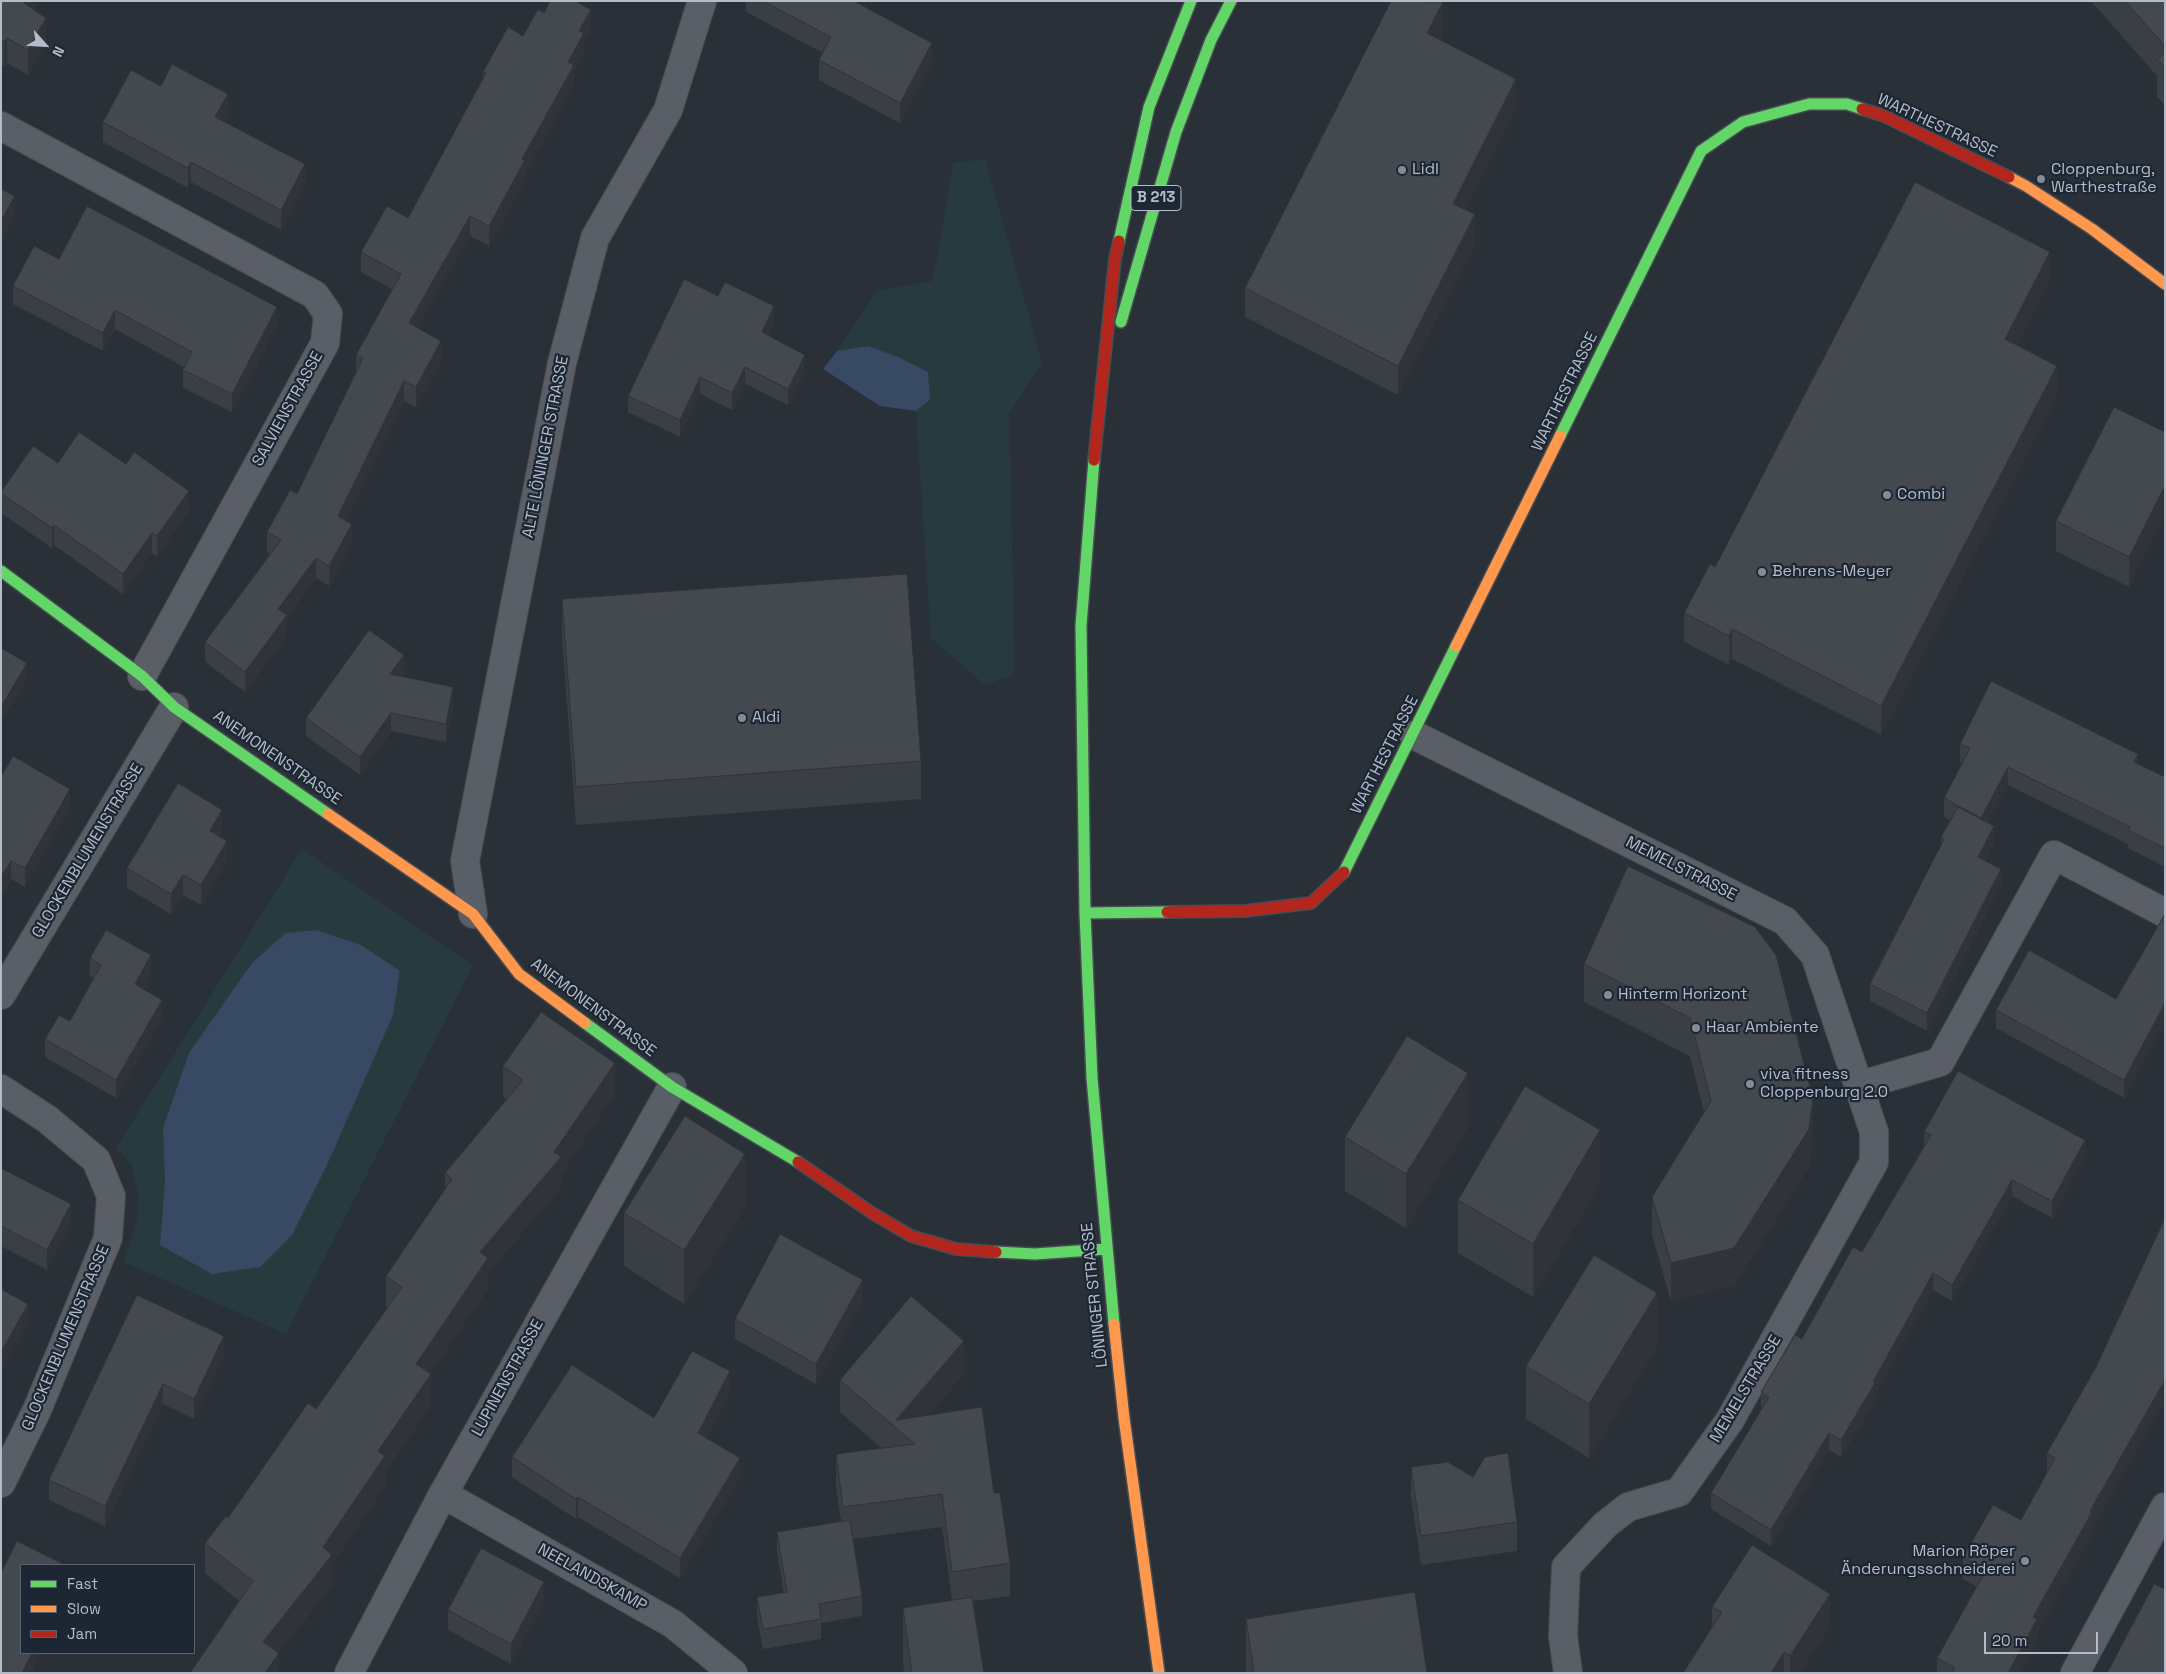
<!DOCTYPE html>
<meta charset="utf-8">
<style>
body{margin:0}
#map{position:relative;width:2166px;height:1674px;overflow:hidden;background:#2a3038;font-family:"Space Grotesk",sans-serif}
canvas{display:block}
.frame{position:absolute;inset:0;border:2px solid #b4bcc9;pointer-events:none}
.legend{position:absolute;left:20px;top:1564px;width:175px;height:90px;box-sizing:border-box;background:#1d2633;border:1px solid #59626f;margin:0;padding:6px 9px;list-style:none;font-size:15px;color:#b4bcc9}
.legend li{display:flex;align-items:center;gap:10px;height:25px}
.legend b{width:25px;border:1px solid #59626f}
.north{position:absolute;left:20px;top:20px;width:50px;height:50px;-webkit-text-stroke:4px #1d2633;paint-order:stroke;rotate:116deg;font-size:14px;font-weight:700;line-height:20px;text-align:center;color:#b4bcc9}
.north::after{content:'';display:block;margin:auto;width:18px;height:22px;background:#b4bcc9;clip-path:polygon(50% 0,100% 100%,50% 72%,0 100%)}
.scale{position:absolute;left:1984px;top:1632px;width:114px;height:22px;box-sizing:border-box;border:2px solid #b4bcc9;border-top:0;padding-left:6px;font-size:15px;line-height:18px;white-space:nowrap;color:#b4bcc9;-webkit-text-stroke:4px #1d2633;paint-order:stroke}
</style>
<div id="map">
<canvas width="2166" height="1674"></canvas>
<div class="frame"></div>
<ul class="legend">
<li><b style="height:6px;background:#63d668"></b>Fast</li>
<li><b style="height:6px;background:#ff974d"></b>Slow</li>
<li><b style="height:6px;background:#b3261e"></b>Jam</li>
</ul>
<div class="north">N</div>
<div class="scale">20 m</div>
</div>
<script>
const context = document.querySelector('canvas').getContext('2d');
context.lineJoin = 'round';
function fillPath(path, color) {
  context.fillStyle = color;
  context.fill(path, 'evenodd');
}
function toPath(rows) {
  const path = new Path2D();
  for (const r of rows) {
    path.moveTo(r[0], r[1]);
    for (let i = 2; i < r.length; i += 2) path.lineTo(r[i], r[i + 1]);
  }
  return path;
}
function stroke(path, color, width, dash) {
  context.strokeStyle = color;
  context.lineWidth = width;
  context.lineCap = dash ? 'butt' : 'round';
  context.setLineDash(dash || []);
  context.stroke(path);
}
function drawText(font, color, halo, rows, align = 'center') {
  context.font = font + ' "Space Grotesk",sans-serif';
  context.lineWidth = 4.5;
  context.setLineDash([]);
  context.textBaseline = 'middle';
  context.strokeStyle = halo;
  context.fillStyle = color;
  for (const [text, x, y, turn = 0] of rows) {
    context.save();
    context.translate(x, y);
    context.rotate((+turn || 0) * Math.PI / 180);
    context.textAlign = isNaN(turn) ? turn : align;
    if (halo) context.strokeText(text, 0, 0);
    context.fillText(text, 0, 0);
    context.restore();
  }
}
fillPath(toPath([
 [985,159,1042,363,1009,414,1015,674,985,685,931,638,916,411,930,400,928,372,898,357,868,346,837,351,876,291,933,281,953,163],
 [302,849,473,965,286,1334,124,1262,137,1220,138,1193,132,1165,116,1148],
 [361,945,400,972,393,1015,165,1182,163,1128]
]), '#273a3e');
fillPath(toPath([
 [868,346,898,357,928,372,930,400,916,411,880,406,823,369,837,351],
 [316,930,361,945,400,971,393,1015,327,1165,292,1235,260,1267,212,1274,160,1245,165,1182,163,1128,189,1053,252,963,286,933]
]), '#384963');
const street = toPath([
 [1,126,315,295,328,314,325,343,142,676],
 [1414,735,1785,921,1815,955,1874,1132,1874,1162,1730,1420,1679,1492,1628,1507,1605,1525,1566,1567,1563,1636,1568,1673],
 [473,914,465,861,562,363,595,238,668,110,702,1],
 [1,995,174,707],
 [1858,1086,1940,1062,2054,855,2165,913],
 [1,1089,47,1119,96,1160,111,1196,108,1238,37,1410,1,1483],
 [443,1494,673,1624,733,1673],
 [349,1673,443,1494,672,1087],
 [2075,1673,2165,1507]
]);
const fast = toPath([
 [1119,241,1149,107,1191,1],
 [1121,322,1176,132,1211,40,1231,1],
 [1560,436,1701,151,1743,122,1809,104,1847,104,1862,109],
 [1,571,142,676,174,707,328,814],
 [1344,872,1456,646],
 [1085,913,1081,626,1094,460],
 [585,1023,672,1087,798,1162],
 [996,1252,1035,1254,1106,1249],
 [1114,1324,1092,1078,1085,913,1167,912]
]);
const slow = toPath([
 [2009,177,2026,186,2092,229,2165,284],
 [1456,646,1560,436],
 [328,814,473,914,519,974,585,1023],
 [1114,1324,1124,1418,1159,1673]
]);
const jam = toPath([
 [1862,109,1884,116,2009,177],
 [1094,460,1115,259,1119,241],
 [1167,912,1245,911,1311,903,1344,872],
 [798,1162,872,1213,911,1236,956,1249,996,1252]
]);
stroke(street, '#484c53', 30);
stroke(fast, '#484c53', 14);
stroke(slow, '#484c53', 14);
stroke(jam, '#484c53', 14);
stroke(street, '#5a5e66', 28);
stroke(fast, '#63d668', 11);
stroke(slow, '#ff974d', 11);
stroke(jam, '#b3261e', 11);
fillPath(toPath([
 [1,1,38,1,34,10,46,43,28,75,7,63,4,66,1,64],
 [746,1,854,1,932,63,900,123,819,80,819,60,823,53,746,12],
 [2091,1,2165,1,2165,105,2157,97,2157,76],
 [544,13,591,30,584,42,584,53,574,72,574,85,525,174,525,180,489,246,470,236,417,328,441,361,416,407,404,401,345,520,352,544,329,586,316,578,287,617,287,635,245,692,205,662,205,642,270,554,267,552,267,532,297,494,356,372,356,355,392,289,361,272,361,252,408,218,483,78,483,72,523,36],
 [1443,31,1439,40,1516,108,1465,210,1475,244,1398,395,1245,317,1245,288],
 [161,86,228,114,224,121,305,184,281,230,191,182,188,188,103,142,103,122],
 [59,259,277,326,232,412,183,388,183,370,184,367,115,329,103,351,13,304,13,286],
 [2050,281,2017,345,2057,396,1881,735,1732,659,1729,665,1684,642,1684,613,1715,567],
 [774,323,768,336,805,372,788,405,745,384,732,410,700,394,680,437,628,412,628,396],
 [2165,432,2129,587,2056,551,2056,521],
 [58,463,189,511,157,556,152,553,123,594,54,545,52,548,1,513,1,492],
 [562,599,921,761,921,799,576,825,562,637],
 [404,673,401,676,453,705,446,742,391,731,360,775,306,736,306,718],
 [1960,744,2138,764,2165,777,2165,867,2128,848,2128,844,2008,785,1988,823,1994,843,1985,861,2001,886,1927,1031,1870,1001,1870,984,1941,846,1941,837,1950,820,1944,817,1944,798,1962,763,1960,762],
 [1,777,70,807,25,887,11,879,1,896],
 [222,830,219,836,227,861,201,905,183,895,171,914,127,888,127,868],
 [1628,866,1813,1137,1809,1167,1734,1286,1671,1301,1652,1235,1652,1197,1704,1112,1690,1056,1584,1002,1584,964],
 [2165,914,2165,1021,2124,1098,1996,1028,1996,1010,2116,999],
 [90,958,151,974,143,989,162,1018,116,1098,45,1057,45,1039,70,1021,94,979,90,976],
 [503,1066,615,1094,561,1174,561,1188,488,1272,488,1289,430,1374,431,1405,385,1472,385,1487,332,1564,332,1586,278,1653,279,1673,239,1601,205,1573,205,1543,228,1518,316,1409,388,1307,386,1306,386,1276,445,1191,445,1173,507,1100,503,1097],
 [1468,1127,1406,1228,1345,1191,1345,1137],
 [1924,1132,2085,1156,2052,1218,2012,1196,1952,1301,1933,1290,1875,1394,1875,1400,1841,1457,1829,1450,1771,1546,1711,1509,1711,1493,1762,1409,1761,1409,1761,1392,1802,1339,1862,1252,1924,1146],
 [1,1168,71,1224,47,1270,1,1246],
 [1600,1184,1533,1297,1458,1253,1458,1200],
 [745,1207,684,1304,624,1266,624,1213],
 [2165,1218,2165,1401,2092,1529,2092,1534,2037,1633,2037,1641,2020,1673,1937,1673,1937,1658,1977,1587,1963,1579,1963,1557,2021,1520,2047,1472,2047,1453,2096,1367],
 [137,1295,224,1356,194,1419,163,1404,105,1526,49,1500,49,1480],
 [863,1300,816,1384,735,1339,735,1319],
 [1657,1347,1589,1458,1526,1419,1526,1366],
 [964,1374,928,1415,994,1493,1010,1563,1010,1596,973,1601,984,1673,904,1673,903,1661,903,1608,952,1600,942,1527,853,1539,862,1596,862,1616,821,1623,821,1639,763,1649,757,1617,757,1597,784,1593,777,1552,777,1532,841,1521,836,1486,836,1454,881,1448,840,1412,840,1380],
 [730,1391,706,1438,740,1478,680,1578,578,1517,576,1519,512,1477,512,1457,654,1418],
 [1411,1467,1517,1522,1517,1551,1421,1565,1411,1497],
 [544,1602,511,1664,448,1630,448,1610],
 [1712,1607,1830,1626,1800,1673,1683,1673,1712,1626],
 [1246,1619,1427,1673,1246,1673]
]), '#3a3f45');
fillPath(toPath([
 [25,1,38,1,24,28,24,3],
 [1443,2,1443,31,1427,63,1427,33],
 [591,10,591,30,584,42,584,53,574,72,574,85,525,174,525,180,489,246,489,226,568,62,579,31],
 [46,18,46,43,28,75,28,50],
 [7,38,7,63,4,66,4,42],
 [932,43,932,63,900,123,900,103],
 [1516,79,1516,108,1453,233,1453,204],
 [228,94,228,114,215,137,215,117],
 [191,162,191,182,188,188,188,168],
 [305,164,305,184,281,230,281,210],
 [15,196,15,216,1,241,1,221],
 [1475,214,1475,244,1398,395,1398,366],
 [470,216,470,236,409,343,409,323],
 [2050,252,2050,281,2005,368,2005,339],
 [774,306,774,323,762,349,762,332],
 [277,307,277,326,232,412,232,394],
 [115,310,115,329,103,351,103,333],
 [441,341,441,361,416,407,416,387],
 [805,355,805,372,788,405,788,389],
 [2057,366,2057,396,1881,735,1881,706],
 [745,367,745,384,732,410,732,393],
 [700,377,700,394,680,437,680,420],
 [404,381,404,401,338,536,338,516],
 [2165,486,2165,516,2129,587,2129,557],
 [189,491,189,511,157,556,157,536],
 [352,524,352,544,329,586,329,566],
 [54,525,54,545,52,548,52,528],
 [152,533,152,553,123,594,123,574],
 [316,558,316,578,287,617,287,635,245,692,245,672,278,609],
 [1732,629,1732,659,1729,665,1729,636],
 [404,655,404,673,390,692,390,674],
 [27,663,27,680,1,723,1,707],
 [453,687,453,705,446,742,446,724],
 [391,713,391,731,360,775,360,757],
 [2138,754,2138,772,2134,762],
 [2008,767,2008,785,1981,836,1981,818],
 [70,789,70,807,25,887,25,868],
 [222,810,222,830,210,851,210,831],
 [1994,826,1994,843,1978,874,1978,857],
 [227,841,227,861,201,905,201,885],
 [11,861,11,879,1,896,1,877],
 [2001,869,2001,886,1927,1031,1927,1013],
 [183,875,183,895,171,914,171,894],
 [151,955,151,974,135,1002,135,984],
 [162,1000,162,1018,116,1098,116,1080],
 [2165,1003,2165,1021,2124,1098,2124,1080],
 [615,1063,615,1094,561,1174,561,1188,488,1272,488,1289,416,1394,416,1364,480,1252,554,1152],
 [1468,1073,1468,1127,1406,1228,1406,1174],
 [1813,1099,1813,1137,1809,1167,1734,1286,1671,1301,1671,1263],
 [1600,1130,1600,1184,1533,1297,1533,1244],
 [2085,1140,2085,1156,2052,1218,2052,1201],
 [745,1154,745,1207,684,1304,684,1250],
 [2012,1180,2012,1196,1952,1301,1952,1285],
 [71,1204,71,1224,47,1270,47,1250],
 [1933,1273,1933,1290,1875,1394,1875,1400,1841,1457,1841,1440],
 [863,1280,863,1300,816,1384,816,1364],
 [1657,1293,1657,1347,1589,1458,1589,1404],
 [28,1304,28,1324,1,1372,1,1352],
 [224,1336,224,1356,194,1419,194,1399],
 [964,1341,964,1374,909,1439,896,1420],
 [730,1371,730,1391,698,1453,698,1433],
 [431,1374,431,1405,385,1472,385,1487,332,1564,332,1586,263,1673,263,1642,323,1547,378,1451],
 [2165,1380,2165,1401,2092,1529,2092,1534,2037,1633,2037,1641,2020,1673,2008,1673,2033,1617,2090,1511],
 [163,1384,163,1404,105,1526,105,1506],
 [1829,1433,1829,1450,1771,1546,1771,1530],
 [740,1458,740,1478,680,1578,680,1558],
 [578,1497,578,1517,576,1519,576,1499],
 [544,1582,544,1602,511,1664,511,1644],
 [1830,1594,1830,1626,1800,1673,1790,1673,1790,1656],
 [1784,1652,1784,1673,1771,1673],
 [32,1653,42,1653,32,1673,22,1673],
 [279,1653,279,1673,265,1673]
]), '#303338');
const building = toPath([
 [1,1,25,1,24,3,46,18,28,50,7,38,4,42,1,40,1,1],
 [550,1,575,1,591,10,579,31,584,33,568,62,574,65,522,159,525,160,489,226,470,216,409,323,441,341,416,387,404,381,338,516,352,524,329,566,316,558,278,609,287,615,245,672,205,642,281,540,267,532,290,490,297,494,363,358,356,355,401,274,361,252,387,206,408,218,486,73,483,72,508,27,523,36,538,9,544,13,550,1],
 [763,1,854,1,932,43,900,103,819,60,831,37,763,1],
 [1391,1,1443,2,1427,33,1516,79,1453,204,1475,214,1398,366,1245,288,1391,1],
 [2125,1,2165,1,2165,46,2125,1],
 [2165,53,2165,67,2157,59,2165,53],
 [172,64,228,94,215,117,305,164,281,210,191,162,188,168,103,122,131,70,161,86,172,64],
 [1915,182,2050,252,2005,339,2057,366,1881,706,1732,629,1729,636,1684,613,1710,564,1715,567,1915,182],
 [1,189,15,196,1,221,1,189],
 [87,206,277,307,232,394,183,370,192,352,115,310,103,333,13,286,34,246,59,259,87,206],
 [684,279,718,296,725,282,774,306,762,332,805,355,788,389,745,367,732,393,700,377,680,420,628,396,684,279],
 [2114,407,2165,432,2165,486,2129,557,2056,521,2114,407],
 [79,432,126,464,134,452,189,491,157,536,152,533,123,574,54,525,52,528,1,493,1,492,33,446,58,463,79,432],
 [907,574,921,761,576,787,562,599,907,574],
 [369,630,404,655,390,674,453,687,446,724,391,713,360,757,306,718,369,630],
 [1,648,27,663,1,707,1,648],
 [1991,681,2138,754,2134,762,2165,777,2165,848,2128,830,2130,827,2008,767,1981,818,1944,798,1970,748,1960,744,1991,681],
 [13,756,70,789,25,868,11,861,1,877,1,777,13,756],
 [178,783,222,810,210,831,227,841,201,885,183,875,171,894,127,868,178,783],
 [1958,807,1994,826,1978,857,2001,869,1927,1013,1870,984,1944,839,1941,837,1958,807],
 [1628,866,1755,927,1776,955,1813,1099,1809,1129,1734,1248,1671,1263,1652,1197,1711,1101,1690,1018,1584,964,1628,866],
 [2165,914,2165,1003,2124,1080,1996,1010,2029,950,2116,999,2165,914],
 [106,930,151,955,135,984,162,1000,116,1080,45,1039,59,1015,70,1021,101,965,90,958,106,930],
 [541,1012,615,1063,554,1152,561,1157,480,1252,488,1258,416,1364,431,1374,378,1451,385,1456,323,1547,332,1555,263,1642,279,1653,265,1673,190,1673,253,1581,205,1543,226,1516,228,1518,308,1403,316,1409,402,1287,386,1276,452,1179,445,1173,523,1080,503,1066,541,1012],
 [1407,1036,1468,1073,1406,1174,1345,1137,1407,1036],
 [1958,1071,2085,1140,2052,1201,2012,1180,1952,1285,1933,1273,1873,1382,1875,1383,1841,1440,1829,1433,1771,1530,1711,1493,1769,1397,1761,1392,1795,1335,1802,1339,1853,1247,1862,1252,1931,1135,1924,1132,1958,1071],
 [1525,1086,1600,1130,1533,1244,1458,1200,1525,1086],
 [685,1116,745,1154,684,1250,624,1213,685,1116],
 [1,1168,71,1204,47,1250,1,1226,1,1168],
 [2165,1218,2165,1380,2090,1511,2092,1512,2033,1617,2037,1619,2008,1673,1952,1673,1955,1668,1937,1658,1986,1570,1963,1557,1993,1505,2021,1520,2055,1458,2047,1453,2096,1367,2165,1218],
 [780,1234,863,1280,816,1364,735,1319,780,1234],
 [1594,1255,1657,1293,1589,1404,1526,1366,1594,1255],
 [1,1289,28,1304,1,1352,1,1289],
 [137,1295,224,1336,194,1399,163,1384,105,1506,49,1480,137,1295],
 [911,1296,964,1341,896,1420,982,1407,994,1493,1000,1493,1010,1563,952,1572,942,1494,843,1507,836,1454,915,1444,840,1380,911,1296],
 [692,1351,730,1371,698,1433,740,1458,680,1558,578,1497,576,1499,512,1457,572,1365,654,1418,692,1351],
 [1508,1453,1517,1522,1421,1536,1411,1467,1448,1462,1473,1477,1485,1457,1508,1453],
 [850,1520,862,1596,819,1604,821,1619,763,1629,757,1597,787,1592,777,1532,850,1520],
 [17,1541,65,1565,21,1565,21,1653,32,1653,22,1673,1,1673,1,1573,17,1541],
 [1752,1545,1830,1594,1790,1656,1784,1652,1771,1673,1683,1673,1722,1612,1712,1607,1752,1545],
 [481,1548,544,1582,511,1644,448,1610,481,1548],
 [2154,1584,2165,1589,2165,1673,2107,1673,2154,1584],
 [1415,1592,1427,1673,1254,1673,1246,1619,1415,1592],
 [972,1597,984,1673,912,1673,903,1608,972,1597]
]);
fillPath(building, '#444950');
stroke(building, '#303338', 1);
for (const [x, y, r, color] of [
 [1402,170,5,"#848b96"],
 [2041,179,5,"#848b96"],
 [1887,495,5,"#848b96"],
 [1762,572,5,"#848b96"],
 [742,718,5,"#848b96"],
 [1608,995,5,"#848b96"],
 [1696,1028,5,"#848b96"],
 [1750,1084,5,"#848b96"],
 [2025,1561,5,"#848b96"]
]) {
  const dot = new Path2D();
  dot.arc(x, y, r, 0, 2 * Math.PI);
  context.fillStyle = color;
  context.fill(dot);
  stroke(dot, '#1d2633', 2);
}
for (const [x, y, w] of [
 [1156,198,50]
]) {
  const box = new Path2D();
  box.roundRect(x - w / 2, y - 12.5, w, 25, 4);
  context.fillStyle = '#1d2633';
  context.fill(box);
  stroke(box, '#b4bcc9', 1);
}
drawText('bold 15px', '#b4bcc9', null, [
 ["B 213",1156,198]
]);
drawText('16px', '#b4bcc9', '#1d2633', [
 ["WARTHESTRASSE",1937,126,25],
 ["WARTHESTRASSE",1565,392,-64],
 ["SALVIENSTRASSE",288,409,-61],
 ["ALTE LÖNINGER STRASSE",546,447,-79],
 ["WARTHESTRASSE",1385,755,-63],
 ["ANEMONENSTRASSE",277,758,35],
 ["GLOCKENBLUMENSTRASSE",88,851,-59],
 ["MEMELSTRASSE",1681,869,27],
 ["ANEMONENSTRASSE",593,1008,37],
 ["LÖNINGER STRASSE",1095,1295,-96],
 ["GLOCKENBLUMENSTRASSE",66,1338,-67],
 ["LUPINENSTRASSE",508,1378,-61],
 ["MEMELSTRASSE",1746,1389,-59],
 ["NEELANDSKAMP",592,1578,29]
]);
drawText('16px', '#b4bcc9', '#1d2633', [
 ["Lidl",1412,170],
 ["Cloppenburg,",2051,170],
 ["Warthestraße",2051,188],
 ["Combi",1897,495],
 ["Behrens-Meyer",1772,572],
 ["Aldi",752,718],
 ["Hinterm Horizont",1618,995],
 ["Haar Ambiente",1706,1028],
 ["viva fitness",1760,1075],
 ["Cloppenburg 2.0",1760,1093],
 ["Marion Röper",2015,1552,"right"],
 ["Änderungsschneiderei",2015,1570,"right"]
], 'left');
</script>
